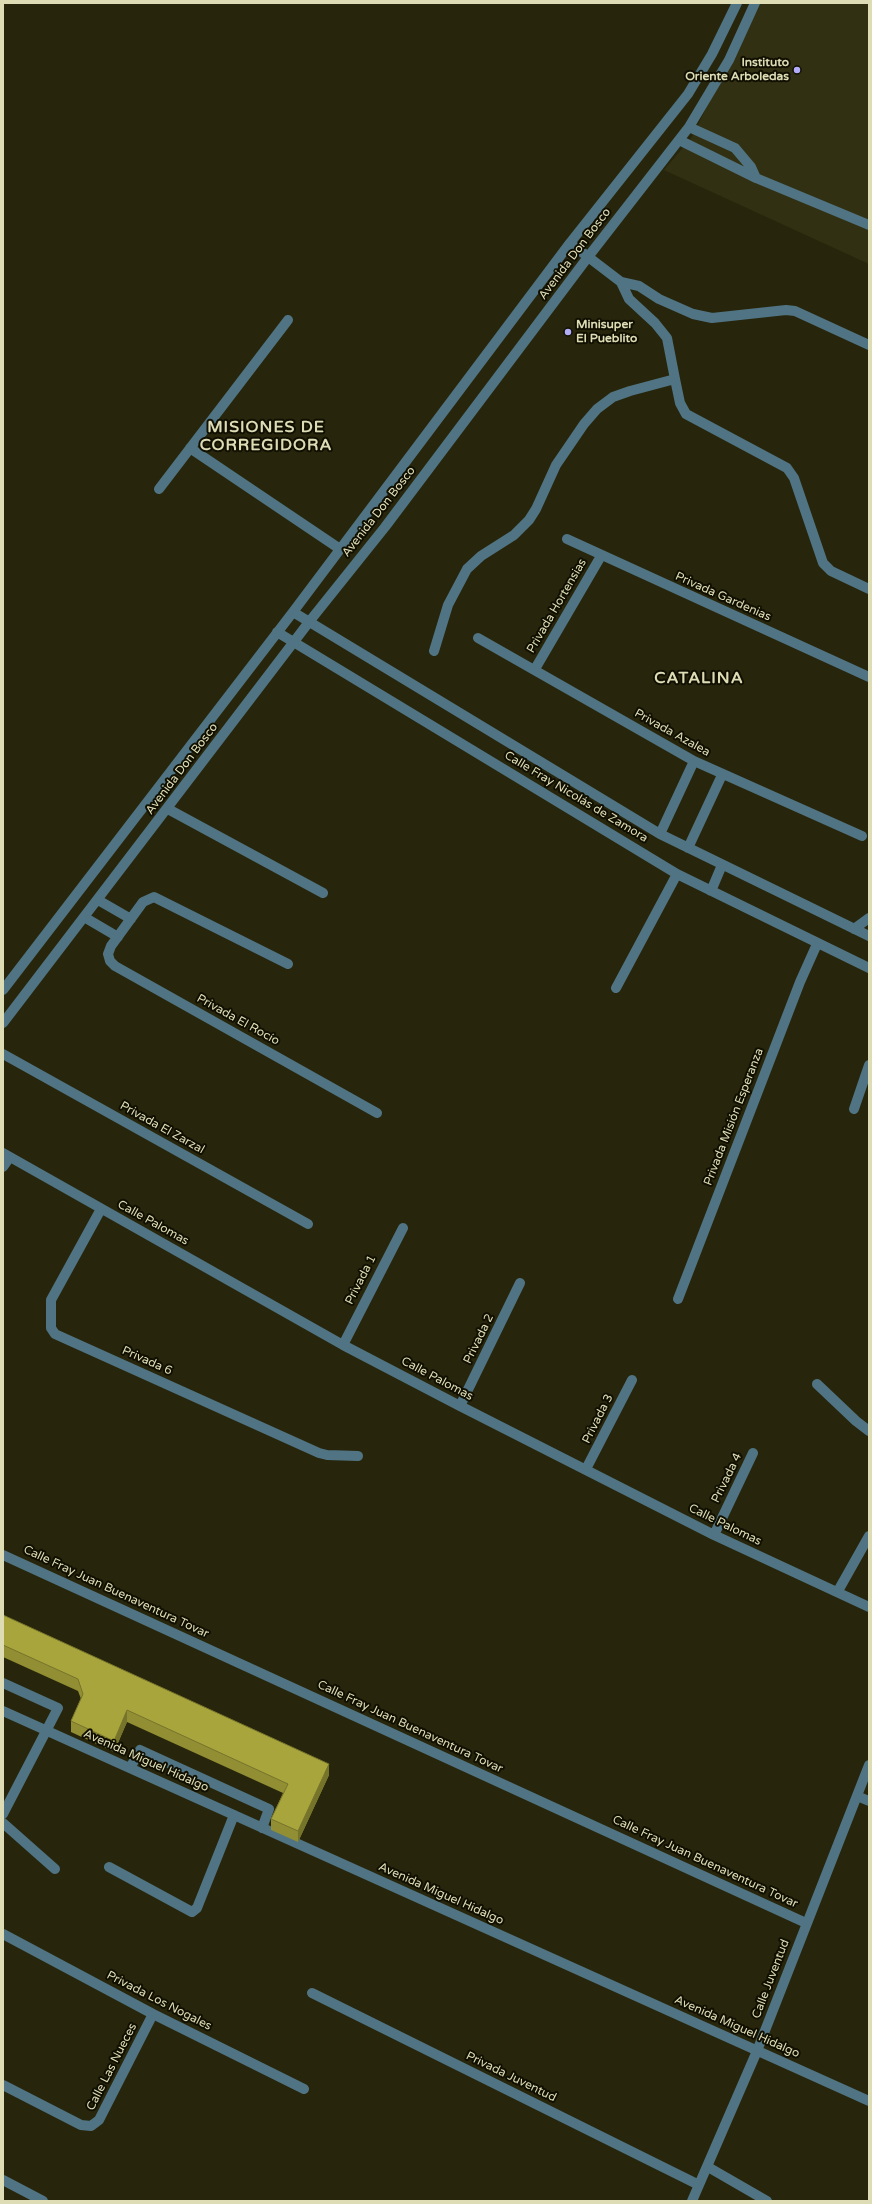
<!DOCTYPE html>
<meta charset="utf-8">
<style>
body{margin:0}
#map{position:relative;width:872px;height:2204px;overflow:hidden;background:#27260c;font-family:"Varela Round",sans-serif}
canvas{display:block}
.frame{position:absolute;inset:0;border:4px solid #dddcb5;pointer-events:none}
</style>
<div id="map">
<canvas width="872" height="2204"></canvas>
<div class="frame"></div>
</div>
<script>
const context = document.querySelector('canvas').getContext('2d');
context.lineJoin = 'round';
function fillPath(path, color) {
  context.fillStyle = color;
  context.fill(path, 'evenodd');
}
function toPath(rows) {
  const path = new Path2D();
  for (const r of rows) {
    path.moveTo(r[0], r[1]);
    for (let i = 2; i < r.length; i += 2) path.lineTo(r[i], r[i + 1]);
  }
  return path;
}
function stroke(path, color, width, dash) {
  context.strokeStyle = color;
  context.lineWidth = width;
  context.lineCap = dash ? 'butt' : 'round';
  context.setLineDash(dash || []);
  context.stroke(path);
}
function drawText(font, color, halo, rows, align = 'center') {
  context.font = font + ' "Varela Round",sans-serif';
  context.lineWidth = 4;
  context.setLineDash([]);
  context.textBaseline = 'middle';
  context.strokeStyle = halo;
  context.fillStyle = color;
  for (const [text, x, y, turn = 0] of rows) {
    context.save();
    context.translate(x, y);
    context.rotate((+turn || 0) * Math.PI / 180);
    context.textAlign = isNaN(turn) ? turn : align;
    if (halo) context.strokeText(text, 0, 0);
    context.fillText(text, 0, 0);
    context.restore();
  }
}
fillPath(toPath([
 [758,3,869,3,869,264,664,170,692,137]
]), '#323013');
stroke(toPath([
 [689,127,735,148,751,167,756,178],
 [679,140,756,178,869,225],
 [570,243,621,282,639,286,659,299,693,314,712,318,786,310,795,311,869,345],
 [675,379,680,403,686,414,787,468,794,478,823,563,831,571,869,589],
 [190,448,340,549],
 [159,489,288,320],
 [567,539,869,677],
 [293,612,660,834,869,936],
 [277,632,677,874,869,968],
 [478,638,694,761,862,836],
 [434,651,448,605,467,569,481,556,514,535,529,520,536,509,556,465,584,424,597,409,613,397,630,391,675,379,667,338,655,323,629,299,621,282],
 [535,669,601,556],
 [168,809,323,893],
 [660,834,694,761],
 [688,848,722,775],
 [711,891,722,865],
 [98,900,131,919],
 [84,917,118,937],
 [854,929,869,918],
 [288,964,154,897,143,902,111,946,108,954,110,961,115,966,377,1113],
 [616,988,677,874],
 [3,990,293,612,570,243,688,94,712,54,737,3],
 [3,1023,309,622,385,527,588,257,689,127,729,60,755,3],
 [3,1054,308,1224],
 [854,1109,869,1065],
 [3,1153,343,1345,460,1406,714,1535,869,1607],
 [3,1167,10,1157],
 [101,1209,51,1300,51,1328,55,1334,319,1453,327,1455,358,1456],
 [678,1299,800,982,817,944],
 [343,1345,403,1228],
 [817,1384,856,1421,869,1431],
 [460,1406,520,1283],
 [586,1469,632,1380],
 [714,1535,753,1453],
 [3,1555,806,1923],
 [838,1591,869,1536],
 [3,1683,58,1708,3,1814],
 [3,1711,869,2101],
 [130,1768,140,1750,269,1809,262,1828],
 [857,1796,869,1801],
 [3,1823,55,1869],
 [109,1867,192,1912,197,1908,234,1815],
 [3,1934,153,2014,304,2089],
 [312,1993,699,2185],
 [3,2085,81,2125,91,2126,99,2120,153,2014],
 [708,2167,767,2201],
 [3,2180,43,2201],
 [692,2201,757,2051,869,1765]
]), '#507483', 10);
fillPath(toPath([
 [3,1615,329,1775,298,1842,271,1830,271,1819,283,1793,127,1722,114,1752,71,1732,71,1721,81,1699,78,1691,3,1657]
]), '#918e34');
fillPath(toPath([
 [127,1710,127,1722,114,1752,114,1741],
 [329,1764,329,1775,298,1842,298,1831]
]), '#76742b');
const building = toPath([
 [3,1615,329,1764,298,1831,271,1819,288,1784,127,1710,114,1741,71,1721,83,1694,78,1679,3,1645,3,1615]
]);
fillPath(building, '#a9a53d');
stroke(building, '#76742b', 1);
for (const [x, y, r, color] of [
 [797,70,4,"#b2adf9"],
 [568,332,4,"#b2adf9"]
]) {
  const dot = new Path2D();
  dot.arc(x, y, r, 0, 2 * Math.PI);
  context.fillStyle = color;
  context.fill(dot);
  stroke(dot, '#100f00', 1.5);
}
drawText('bold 12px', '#dddcb5', '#100f00', [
 ["Instituto",789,63],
 ["Oriente Arboledas",789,77],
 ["Minisuper",576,325,"left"],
 ["El Pueblito",576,339,"left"]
], 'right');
drawText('12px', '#dddcb5', '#100f00', [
 ["Avenida Don Bosco",575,254,-53],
 ["Avenida Don Bosco",379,512,-52],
 ["Privada Gardenias",723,597,24],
 ["Privada Hortensias",557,606,-60],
 ["Privada Azalea",672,733,29],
 ["Avenida Don Bosco",182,769,-53],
 ["Calle Fray Nicolás de Zamora",576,797,31],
 ["Privada El Rocío",238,1020,29],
 ["Privada Misión Esperanza",734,1117,-69],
 ["Privada El Zarzal",162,1128,29],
 ["Calle Palomas",153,1223,29],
 ["Privada 1",361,1280,-63],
 ["Privada 2",479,1339,-64],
 ["Privada 6",147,1361,24],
 ["Calle Palomas",437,1379,28],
 ["Privada 3",598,1419,-63],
 ["Privada 4",727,1478,-64],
 ["Calle Palomas",725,1525,26],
 ["Calle Fray Juan Buenaventura Tovar",116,1592,25],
 ["Calle Fray Juan Buenaventura Tovar",410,1727,25],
 ["Avenida Miguel Hidalgo",146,1761,24],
 ["Calle Fray Juan Buenaventura Tovar",705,1862,25],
 ["Avenida Miguel Hidalgo",441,1894,24],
 ["Calle Juventud",771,1979,-69],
 ["Privada Los Nogales",159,2001,27],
 ["Avenida Miguel Hidalgo",737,2027,24],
 ["Calle Las Nueces",112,2067,-63],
 ["Privada Juventud",511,2077,26]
]);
context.letterSpacing = '1px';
drawText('bold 16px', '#dddcb5', '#100f00', [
 ["MISIONES DE",266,428],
 ["CORREGIDORA",266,446],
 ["CATALINA",699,679]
]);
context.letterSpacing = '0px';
</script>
